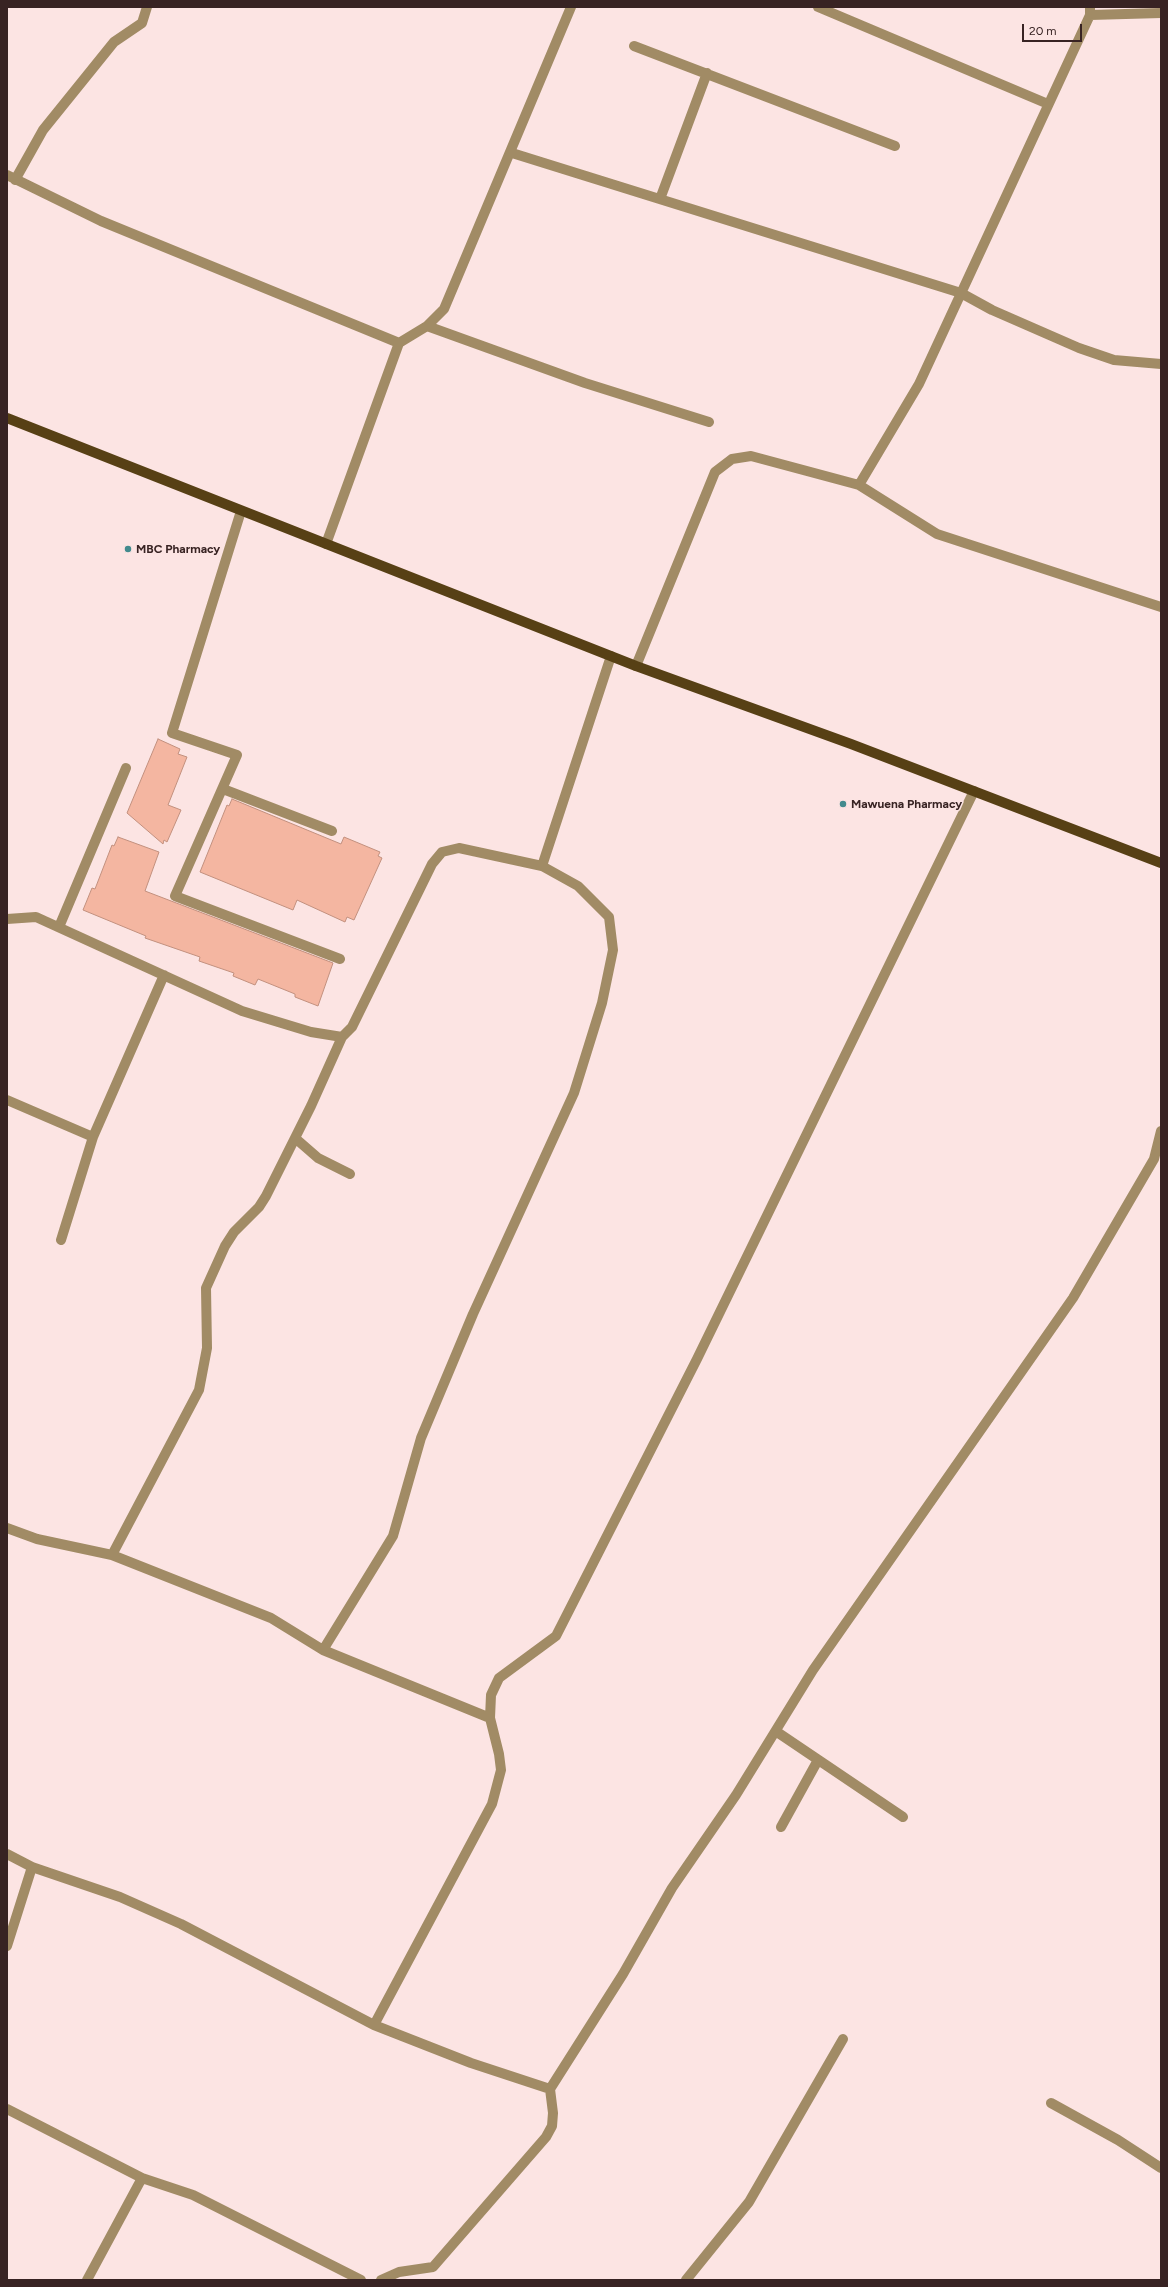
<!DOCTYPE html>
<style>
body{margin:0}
#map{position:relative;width:1168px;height:2287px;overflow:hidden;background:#fce4e3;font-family:Figtree,sans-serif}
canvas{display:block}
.frame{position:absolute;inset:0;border:8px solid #382323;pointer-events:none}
.scale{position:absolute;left:1022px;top:24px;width:60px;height:18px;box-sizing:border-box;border:2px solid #382323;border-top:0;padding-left:5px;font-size:12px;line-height:14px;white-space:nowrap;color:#382323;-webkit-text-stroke:3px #fce4e3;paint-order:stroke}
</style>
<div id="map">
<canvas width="1168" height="2287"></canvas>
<div class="frame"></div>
<div class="scale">20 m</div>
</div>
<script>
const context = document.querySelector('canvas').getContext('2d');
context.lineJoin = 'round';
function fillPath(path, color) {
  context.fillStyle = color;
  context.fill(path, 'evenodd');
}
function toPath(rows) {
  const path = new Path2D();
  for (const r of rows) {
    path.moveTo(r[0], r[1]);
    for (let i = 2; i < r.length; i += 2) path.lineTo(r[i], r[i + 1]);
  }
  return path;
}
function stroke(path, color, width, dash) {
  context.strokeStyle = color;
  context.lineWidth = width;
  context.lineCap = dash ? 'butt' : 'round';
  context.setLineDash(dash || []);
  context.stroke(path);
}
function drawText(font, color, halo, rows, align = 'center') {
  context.font = font + ' Figtree,sans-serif';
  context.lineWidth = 3;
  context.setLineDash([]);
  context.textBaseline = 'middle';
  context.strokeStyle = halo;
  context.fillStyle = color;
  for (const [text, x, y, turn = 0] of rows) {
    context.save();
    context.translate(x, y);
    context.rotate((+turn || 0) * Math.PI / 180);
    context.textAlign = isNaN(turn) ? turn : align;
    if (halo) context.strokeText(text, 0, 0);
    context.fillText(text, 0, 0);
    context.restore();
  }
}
const building = toPath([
 [158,739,180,749,178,754,187,757,168,805,181,810,167,842,164,840,163,844,127,813,158,739],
 [232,799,341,844,344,837,380,852,378,856,382,858,354,920,347,917,345,922,297,900,293,910,200,872,227,805,229,806,232,799],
 [118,837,159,852,145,891,333,963,318,1006,295,997,295,994,258,979,255,985,233,976,234,973,199,961,200,957,145,938,146,936,83,910,92,888,95,889,112,845,114,846,118,837]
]);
fillPath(building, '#f4b6a1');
stroke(building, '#c2907e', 1);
stroke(toPath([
 [818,7,1048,104],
 [1090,15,1161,13],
 [634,46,895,146],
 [512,153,961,293,992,310,1079,348,1114,360,1161,364],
 [7,175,101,221,399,343,326,544],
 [15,180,43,130,114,42,142,23,147,7],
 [660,199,707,73],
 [427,326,585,383,709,422],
 [399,343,427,326,444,309,571,7],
 [859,485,937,534,1161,607],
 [241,511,172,733,237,755,175,896,340,959],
 [636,666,715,472,732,459,751,456,859,485,919,384,1090,15,1090,7],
 [223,789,332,831],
 [7,919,36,917,242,1011,311,1032,342,1037,352,1027,432,864,442,852,459,848,542,866,611,656],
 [59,927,126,768],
 [7,1100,93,1137],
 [295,1138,318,1158,350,1174],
 [61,1240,93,1137,164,975],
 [7,1528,37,1539,112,1555,271,1618,323,1650,490,1718],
 [112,1555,199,1390,207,1348,206,1288,225,1246,234,1232,259,1207,266,1196,311,1106,342,1037],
 [323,1650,393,1536,421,1438,473,1314,574,1093,602,1003,613,950,609,917,578,886,542,866],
 [777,1732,903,1817],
 [781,1827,818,1760],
 [7,1854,32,1867,120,1897,181,1924,374,2025,471,2063,550,2089,623,1974,672,1888,736,1795,813,1670,1073,1298,1154,1159,1161,1131],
 [7,1946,32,1867],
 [374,2025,492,1804,501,1770,499,1754,490,1718,491,1695,499,1678,556,1636,697,1359,974,791],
 [1051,2103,1118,2140,1161,2168],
 [7,2109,142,2178,193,2195,361,2280],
 [87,2280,142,2178],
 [381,2280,399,2272,433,2267,546,2137,552,2126,553,2113,550,2089],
 [686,2280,749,2202,843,2039]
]), '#a18b65', 10);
stroke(toPath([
 [7,418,636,666,851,744,1161,863]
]), '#574015', 10);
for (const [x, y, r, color] of [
 [128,549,4,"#428a8d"],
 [843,804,4,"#428a8d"]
]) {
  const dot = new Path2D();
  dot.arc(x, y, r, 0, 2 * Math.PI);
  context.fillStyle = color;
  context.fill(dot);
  stroke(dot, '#fce4e3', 1.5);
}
drawText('bold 12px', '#382323', '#fce4e3', [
 ["MBC Pharmacy",136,549],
 ["Mawuena Pharmacy",851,804]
], 'left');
</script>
